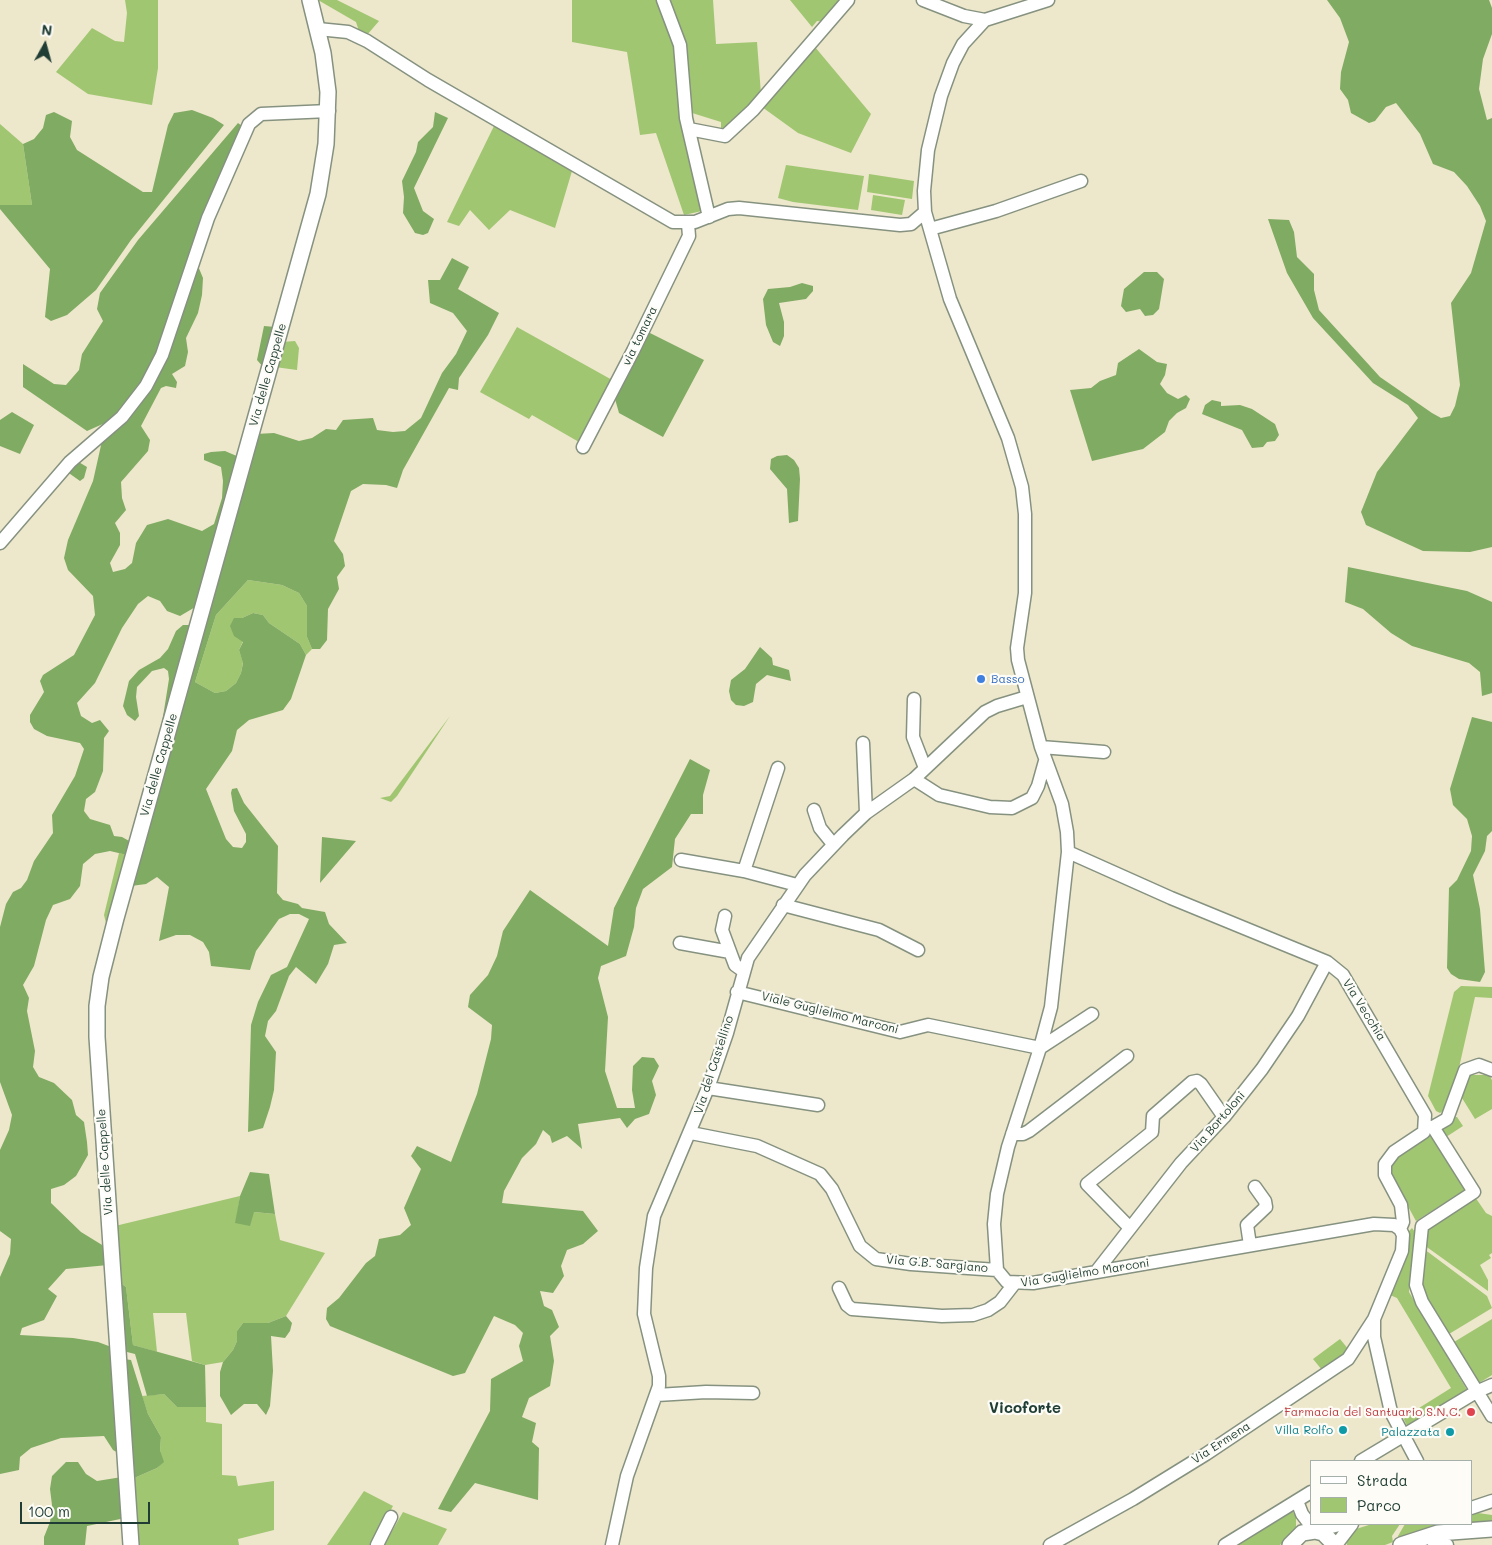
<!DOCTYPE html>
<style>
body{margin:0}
#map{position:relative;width:1492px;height:1545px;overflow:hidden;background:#ede7cb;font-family:Mali,sans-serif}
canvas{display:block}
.legend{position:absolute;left:1310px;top:1460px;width:162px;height:65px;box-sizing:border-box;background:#fdfcf7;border:1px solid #a4b0a9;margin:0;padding:6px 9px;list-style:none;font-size:15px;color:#1f3d34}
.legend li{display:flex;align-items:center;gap:10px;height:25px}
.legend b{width:25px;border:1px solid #a4b0a9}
.north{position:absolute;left:20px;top:20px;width:50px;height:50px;-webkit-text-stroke:4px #fdfcf7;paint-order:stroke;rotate:7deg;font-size:14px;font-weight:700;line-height:20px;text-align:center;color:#1f3d34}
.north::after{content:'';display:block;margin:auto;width:18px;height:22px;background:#1f3d34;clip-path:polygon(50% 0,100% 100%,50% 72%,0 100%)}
.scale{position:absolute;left:20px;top:1502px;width:130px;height:22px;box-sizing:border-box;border:2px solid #1f3d34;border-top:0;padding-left:6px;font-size:15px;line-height:18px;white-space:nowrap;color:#1f3d34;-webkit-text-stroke:4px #fdfcf7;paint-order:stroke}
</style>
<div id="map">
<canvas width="1492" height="1545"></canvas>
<ul class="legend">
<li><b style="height:6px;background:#fff"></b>Strada</li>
<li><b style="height:14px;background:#a0c671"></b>Parco</li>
</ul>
<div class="north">N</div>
<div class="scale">100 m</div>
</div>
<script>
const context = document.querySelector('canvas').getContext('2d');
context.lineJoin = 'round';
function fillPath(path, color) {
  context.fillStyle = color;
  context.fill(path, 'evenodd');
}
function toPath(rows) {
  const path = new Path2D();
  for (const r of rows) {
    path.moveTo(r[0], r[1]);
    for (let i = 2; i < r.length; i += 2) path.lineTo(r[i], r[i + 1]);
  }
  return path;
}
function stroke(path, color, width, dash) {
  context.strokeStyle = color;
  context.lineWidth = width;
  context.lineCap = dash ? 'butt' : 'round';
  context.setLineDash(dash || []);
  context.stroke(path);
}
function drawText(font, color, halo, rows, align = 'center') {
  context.font = font + ' Mali,sans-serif';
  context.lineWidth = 4.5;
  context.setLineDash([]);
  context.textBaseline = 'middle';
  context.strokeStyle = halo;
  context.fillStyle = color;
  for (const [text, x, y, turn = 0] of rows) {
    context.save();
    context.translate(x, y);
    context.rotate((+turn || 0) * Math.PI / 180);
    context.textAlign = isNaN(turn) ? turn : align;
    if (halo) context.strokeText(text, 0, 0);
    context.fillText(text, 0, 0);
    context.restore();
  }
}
fillPath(toPath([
 [125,0,158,0,158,68,152,105,88,94,56,72,92,28,115,41,124,42,127,13],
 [318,0,337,0,379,21,367,35,359,31,356,22],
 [572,0,659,0,674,35,702,211,684,215,656,133,640,135,627,52,572,42],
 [667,0,713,0,716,44,757,42,761,94,728,126,721,129,721,122,689,112],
 [790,0,844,0,825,22,817,21,812,27],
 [815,47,871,114,851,153,798,133,762,107],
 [0,124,23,144,32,205,0,205],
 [494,126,572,171,555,228,510,210,489,230,470,210,459,226,447,222],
 [786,165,864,176,858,210,793,202,778,198],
 [869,174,914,181,912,199,867,192],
 [873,195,905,200,902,215,871,210],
 [517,327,614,381,579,442,532,415,529,419,480,392],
 [295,341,299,348,297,370,275,367,282,342],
 [248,580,282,585,299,593,307,606,307,637,312,649,306,655,300,644,269,623,263,615,253,613,242,618,243,641,239,650,243,662,241,673,236,683,226,691,215,693,195,682,216,615],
 [450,716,397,796,391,802,380,798,390,796],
 [119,853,127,855,107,927,104,915],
 [1461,986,1492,987,1492,998,1475,997,1458,1072,1444,1110,1440,1113,1436,1111,1428,1096,1454,992],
 [1468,1075,1489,1075,1492,1080,1492,1109,1475,1119,1462,1098],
 [1453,1117,1457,1117,1463,1126,1446,1137,1440,1128],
 [1431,1133,1466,1189,1416,1221,1391,1175,1391,1167,1401,1154],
 [240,1196,236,1223,254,1212,275,1214,280,1240,325,1253,286,1316,268,1323,243,1323,237,1331,237,1341,233,1350,223,1362,205,1365,192,1361,186,1313,153,1313,157,1352,133,1345,126,1287,119,1282,115,1226],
 [1475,1197,1486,1213,1492,1216,1492,1253,1489,1255,1491,1258,1480,1265,1488,1280,1488,1291,1424,1245,1425,1229],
 [1412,1228,1415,1232,1409,1292,1467,1390,1407,1426,1401,1413,1408,1409,1411,1413,1451,1388,1397,1298,1390,1295,1408,1251,1409,1231],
 [1424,1249,1487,1296,1492,1308,1449,1334,1421,1287],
 [1492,1319,1492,1375,1479,1383,1454,1342],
 [1340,1339,1349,1350,1322,1370,1313,1359],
 [164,1394,177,1407,206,1407,206,1422,222,1424,222,1475,236,1476,238,1486,274,1481,274,1530,238,1539,239,1545,136,1545,132,1479,157,1468,163,1462,160,1450,161,1437,148,1414,142,1396],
 [364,1491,393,1506,371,1545,327,1545],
 [1292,1511,1296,1516,1296,1527,1280,1545,1235,1545],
 [403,1512,447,1529,438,1545,384,1545],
 [1478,1513,1492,1515,1492,1522,1471,1524,1471,1514],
 [1372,1524,1400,1524,1392,1536,1393,1542,1385,1545,1347,1545,1346,1541,1353,1530],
 [1405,1524,1470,1524,1427,1529,1398,1540,1398,1536]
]), '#a0c671');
fillPath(toPath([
 [1327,0,1489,0,1492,8,1492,34,1483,59,1479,89,1487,120,1492,118,1492,547,1470,552,1423,551,1366,525,1361,512,1377,472,1418,418,1408,405,1373,383,1313,318,1287,273,1268,219,1289,220,1294,232,1297,257,1314,274,1314,290,1319,310,1380,377,1432,413,1441,418,1450,416,1455,406,1460,385,1451,303,1471,273,1486,221,1480,206,1467,186,1454,172,1433,164,1420,134,1396,103,1386,107,1375,121,1369,123,1351,113,1348,100,1340,89,1341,72,1349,42,1340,18],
 [192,110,213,118,224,125,131,240,96,290,67,315,51,321,45,317,50,269,0,209,0,205,32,205,23,144,34,139,43,128,46,115,54,112,72,121,70,137,77,150,143,192,152,192,168,125,174,113],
 [435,112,448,118,414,188,423,211,434,219,428,233,423,235,415,233,403,213,404,197,402,181,416,152,418,142,433,127],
 [238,123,242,126,154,364,123,409,105,423,87,431,23,387,23,364,54,384,66,385,79,370,82,354,103,321,97,309,100,293,138,240],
 [452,258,469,267,458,289,499,313,488,335,459,378,458,390,449,388,403,470,397,488,386,485,363,484,351,491,334,541,343,554,345,566,337,577,339,589,328,609,327,640,320,649,312,649,307,637,307,606,299,593,282,585,248,580,216,615,195,682,215,693,226,691,236,683,241,673,243,663,239,650,243,642,234,636,230,626,234,618,242,618,253,613,263,615,269,623,300,644,306,655,291,699,283,710,249,720,237,730,232,751,206,789,226,839,233,847,242,848,246,842,246,834,234,811,231,793,232,789,237,788,244,803,278,846,277,893,283,900,298,904,302,908,325,912,329,924,347,943,334,945,328,964,316,984,296,967,289,976,276,1011,268,1021,265,1036,276,1052,274,1090,270,1107,263,1128,248,1132,251,1025,258,1002,271,975,287,967,309,919,299,914,290,914,279,919,256,951,250,970,211,966,209,952,203,942,190,935,176,935,159,941,169,887,157,877,146,884,131,886,256,434,274,433,299,441,312,438,326,429,336,430,343,420,373,418,377,430,393,432,405,431,421,418,442,373,456,354,467,331,453,313,430,303,428,280,440,280],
 [198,266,203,278,202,295,198,313,186,338,188,352,185,366,172,374,177,382,176,388,166,386,161,388,141,426,150,440,148,451,121,482,122,498,126,510,115,523,120,533,120,545,110,563,113,572,125,569,132,563,136,543,147,525,168,519,202,531,214,524,222,498,223,481,221,467,204,460,204,454,211,452,225,451,239,457,197,606,180,616,167,611,160,601,148,596,138,604,122,628,95,683,77,703,81,716,92,723,100,720,109,731,104,738,103,771,95,792,86,799,84,811,90,819,110,825,114,836,122,837,131,842,127,855,110,851,95,854,83,864,80,886,70,899,53,905,46,920,34,966,23,985,29,998,27,1011,35,1051,33,1067,39,1077,54,1083,72,1100,76,1115,84,1122,87,1142,88,1155,76,1176,64,1185,51,1189,51,1203,81,1232,107,1248,108,1265,66,1269,48,1289,57,1296,44,1320,22,1328,20,1335,73,1338,98,1342,114,1348,120,1454,113,1450,104,1436,61,1438,31,1448,20,1457,19,1470,0,1474,0,1277,10,1254,11,1239,0,1231,0,1150,9,1130,12,1115,0,1082,0,927,6,904,13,892,21,888,27,880,34,861,53,833,52,815,75,776,84,749,80,743,47,736,34,729,30,722,30,715,44,692,40,681,43,675,74,655,95,615,93,596,68,570,64,558,68,540,93,481,102,441,135,408],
 [1144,272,1157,272,1164,279,1159,309,1153,315,1145,316,1140,309,1126,312,1121,306,1124,289],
 [802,283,813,286,813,291,806,299,779,303,784,322,784,336,780,346,773,342,766,325,763,299,768,289,790,287],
 [264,326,275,327,264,368,257,360],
 [648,332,704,360,663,437,619,413,615,399],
 [1139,349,1157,362,1167,364,1165,375,1160,384,1167,393,1178,399,1186,395,1190,399,1186,408,1177,413,1169,421,1165,432,1143,449,1092,461,1070,390,1091,388,1100,381,1116,375,1118,363],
 [1212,400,1221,402,1221,406,1240,405,1252,409,1275,424,1279,435,1275,441,1267,442,1263,447,1252,448,1242,430,1202,414,1205,405],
 [12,412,34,425,20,454,0,446,0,420],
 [787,455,794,460,799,468,800,479,798,521,789,523,787,489,770,469,771,459,777,456],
 [77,461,87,467,84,478,80,481,66,471],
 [1348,567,1467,591,1492,602,1492,693,1482,696,1480,672,1469,663,1412,646,1391,633,1363,609,1345,602],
 [183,625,192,625,163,728,162,723,169,679,168,671,164,668,152,671,137,687,136,697,139,716,135,721,127,715,123,706,129,681,139,670,160,658,168,649,176,631],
 [760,647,772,658,773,665,789,670,791,681,767,675,756,684,753,702,744,706,736,705,731,700,729,691,731,680,745,669],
 [1472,717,1492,722,1492,831,1487,836,1485,851,1473,875,1480,909,1485,972,1480,982,1459,979,1451,974,1447,968,1449,888,1457,880,1471,851,1472,836,1467,819,1453,805,1450,789],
 [690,759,710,770,703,795,703,814,691,814,675,839,672,867,643,889,636,908,634,927,626,956,601,966,598,978,608,1017,605,1071,617,1108,635,1108,632,1090,633,1066,642,1057,654,1058,659,1066,652,1081,656,1095,649,1114,635,1119,627,1128,620,1118,578,1124,582,1149,567,1136,552,1143,550,1136,543,1130,536,1144,522,1158,504,1191,502,1203,583,1211,598,1231,583,1244,567,1250,561,1266,564,1276,553,1293,540,1291,544,1306,552,1310,559,1327,550,1336,554,1361,550,1386,529,1398,522,1417,536,1423,532,1442,539,1448,538,1500,475,1483,451,1512,438,1509,490,1411,491,1379,523,1361,519,1346,523,1333,515,1325,494,1316,465,1373,453,1376,330,1326,326,1319,327,1308,339,1298,366,1263,375,1256,379,1239,400,1235,411,1225,404,1208,421,1169,411,1156,417,1146,451,1162,477,1094,491,1039,492,1025,468,1007,470,995,488,975,497,956,503,931,530,890,608,946,614,908],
 [322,837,356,841,320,883],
 [250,1172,269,1174,275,1214,254,1212,250,1226,235,1223,240,1196],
 [119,1282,126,1287,133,1345,205,1365,206,1407,177,1407,164,1394,147,1396,135,1354,123,1351],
 [286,1316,292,1323,290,1331,285,1338,271,1336,273,1371,270,1406,266,1415,257,1404,244,1404,231,1415,220,1396,220,1372,223,1362,233,1350,237,1341,237,1331,243,1323,268,1323],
 [124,1359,131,1360,148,1414,161,1437,160,1450,164,1462,157,1468,132,1479],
 [66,1462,78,1462,86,1474,97,1481,122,1477,125,1518,87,1526,85,1545,44,1545,44,1537,50,1522,52,1505,50,1489,52,1476]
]), '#80ab63');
const minor = toPath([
 [663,0,680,45,686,118,709,217],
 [923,0,964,16,985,20],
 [1048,0,985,20,963,44,953,63,941,96,928,150,924,191,925,212,950,299,1008,438,1022,487,1025,514,1025,593,1017,648,1018,660,1041,747,1062,804,1067,832,1068,852,1051,1007,1040,1048,1008,1147,997,1194,994,1224,997,1270,1007,1282,1033,1283,1374,1224,1394,1225,1400,1229,1403,1235,1402,1251,1374,1319,1374,1337,1391,1412,1417,1461],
 [318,29,348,32,367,41,428,80,673,222,695,222,728,209,739,208,900,225,911,224,925,212],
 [689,129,725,136,753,110,848,0],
 [930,229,996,211,1081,181],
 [583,447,633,351,689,236,688,224],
 [0,543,70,462,122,417,146,386,162,355,208,218,249,124,261,114,329,111],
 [914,699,913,737,925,768],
 [863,743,866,813],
 [1041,747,1104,752],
 [914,779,939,795,990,807,1012,808,1032,798,1038,786,1045,761],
 [814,810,820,828,833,844],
 [1068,852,1171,898,1327,962,1343,975,1425,1115,1424,1132,1394,1152,1385,1164,1385,1175,1401,1205,1403,1222,1400,1229],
 [681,860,744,871,797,885],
 [744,871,778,768],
 [783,905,879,930,918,950],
 [725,916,722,930,735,965,742,970],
 [680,943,730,952],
 [737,992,900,1032,928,1025,1040,1048,1092,1014],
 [708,1088,818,1105],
 [1426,1127,1433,1127,1447,1119,1465,1070,1479,1065,1492,1070],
 [1433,1127,1474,1192,1422,1226,1416,1285,1422,1302,1492,1416],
 [691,1133,757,1146,820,1174,832,1189,860,1246,876,1259,911,1264,997,1270],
 [1012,1134,1023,1134,1029,1131,1127,1056],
 [1130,1228,1087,1184,1152,1132,1153,1116,1192,1082,1197,1081,1201,1084,1224,1117],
 [1250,1245,1247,1225,1266,1207,1265,1201,1255,1187],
 [1096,1272,1181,1163,1224,1117,1262,1069,1298,1016,1327,962],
 [839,1288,847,1305,852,1309,942,1316,973,1315,988,1310,1000,1302,1014,1284],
 [657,1395,706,1392,753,1393],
 [1361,1461,1476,1392,1492,1385],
 [1297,1501,1302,1514,1315,1531],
 [1471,1508,1492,1501],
 [1316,1531,1343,1524],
 [377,1545,391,1517],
 [612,1545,627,1476,659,1386,659,1376,644,1314,646,1268,654,1216,708,1088,727,1033,748,958,805,875,843,835,866,813,914,779,985,712,997,706,1027,697],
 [1050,1545,1133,1499,1206,1454,1348,1359,1374,1319],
 [1225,1545,1311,1492],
 [1336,1545,1352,1524],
 [1434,1545,1447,1545]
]);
const major = toPath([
 [131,1545,97,1037,97,1006,101,977,116,918,318,194,326,144,328,92,323,53,310,0],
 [1290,1545,1302,1533,1315,1531,1323,1533,1335,1545],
 [1401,1545,1438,1533,1492,1529]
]);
stroke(minor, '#869280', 15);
stroke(major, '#869280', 18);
stroke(minor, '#fff', 12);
stroke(major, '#fff', 15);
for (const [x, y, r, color] of [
 [981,679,5,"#3f7fe0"],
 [1471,1412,5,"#e0444e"],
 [1343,1430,5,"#0f9aa8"],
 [1450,1432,5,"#0f9aa8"]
]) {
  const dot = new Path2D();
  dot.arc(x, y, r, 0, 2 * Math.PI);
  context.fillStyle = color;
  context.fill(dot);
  stroke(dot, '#fdfcf7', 2);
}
drawText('12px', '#1f3d34', '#fdfcf7', [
 ["via tomara",640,336,-64],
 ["Via delle Cappelle",268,375,-74],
 ["Via delle Cappelle",159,765,-74],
 ["Via Vecchia",1364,1010,58],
 ["Viale Guglielmo Marconi",830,1013,14],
 ["Via del Castellino",714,1065,-72],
 ["Via Bortoloni",1218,1122,-49],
 ["Via delle Cappelle",105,1162,-94],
 ["Via G.B. Sargiano",937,1264,5],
 ["Via Guglielmo Marconi",1085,1273,-9],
 ["Via Ermena",1221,1443,-33]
]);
drawText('12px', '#366cbe', '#fdfcf7', [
 ["Basso",991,679]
], 'left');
drawText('12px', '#be3a42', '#fdfcf7', [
 ["Farmacia del Santuario S.N.C.",1461,1412]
], 'right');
drawText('12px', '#0d838f', '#fdfcf7', [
 ["Villa Rolfo",1333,1430],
 ["Palazzata",1440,1432]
], 'right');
drawText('bold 15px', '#1f3d34', '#fdfcf7', [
 ["Vicoforte",1025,1408]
]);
</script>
